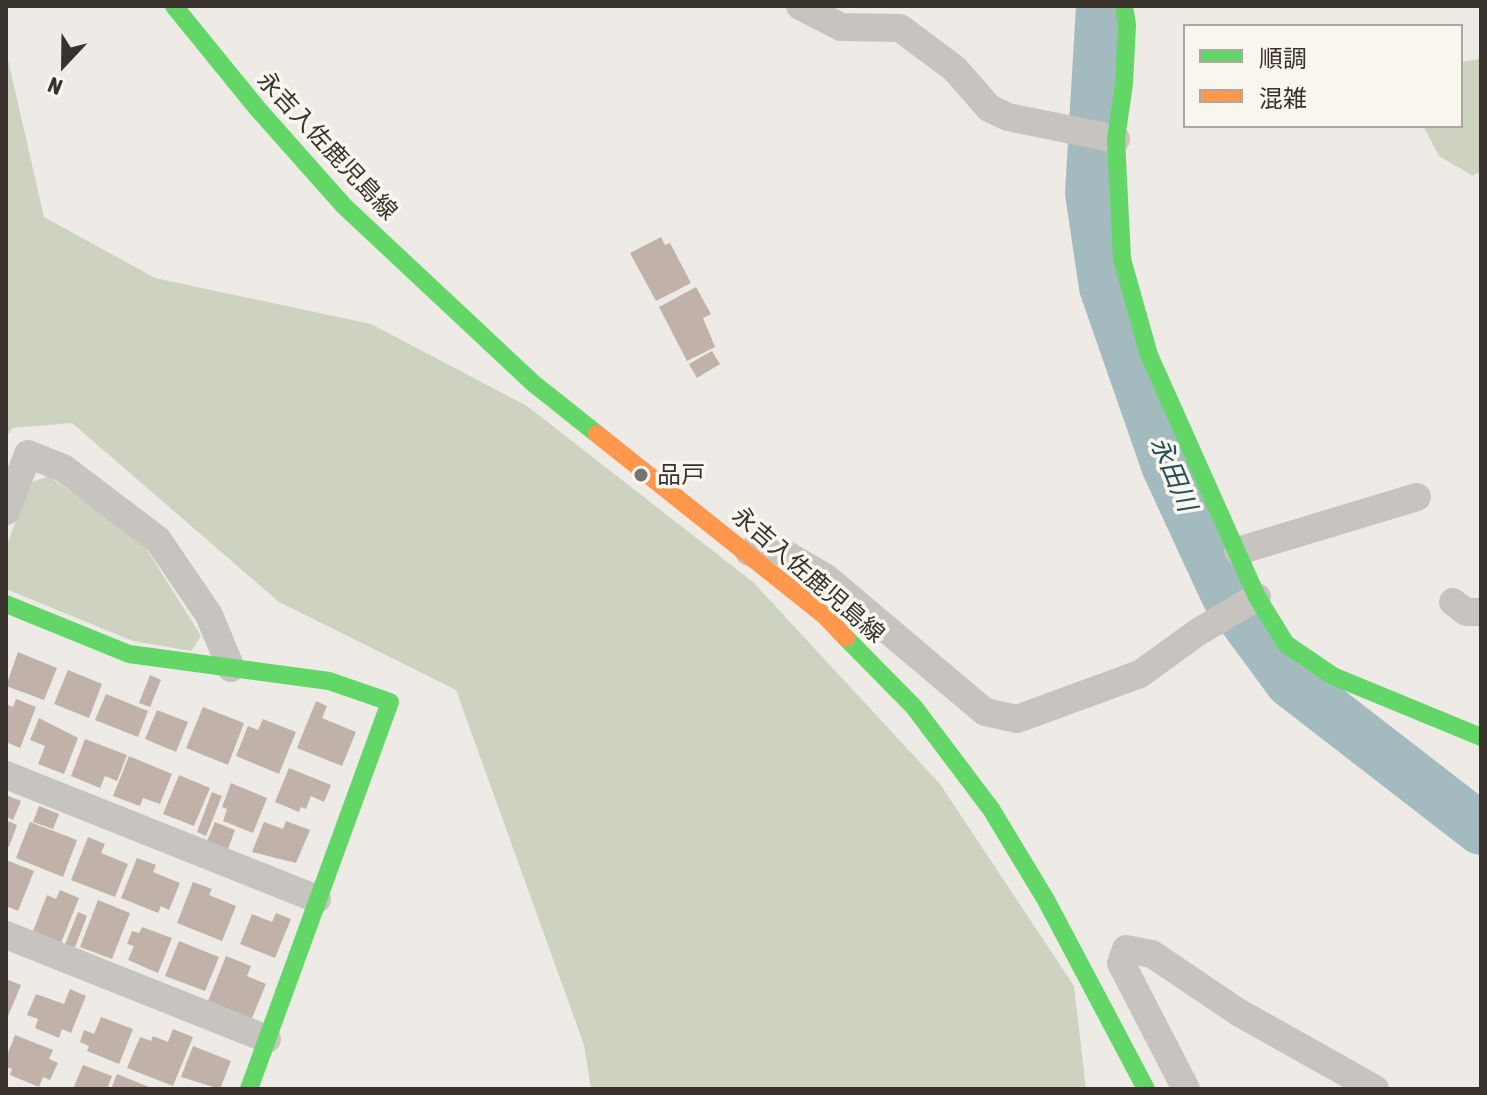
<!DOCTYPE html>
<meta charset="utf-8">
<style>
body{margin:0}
#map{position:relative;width:1487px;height:1095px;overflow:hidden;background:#eeebe6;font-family:"Asap Condensed","Noto Sans JP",sans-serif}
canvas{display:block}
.frame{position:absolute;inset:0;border:8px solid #39312c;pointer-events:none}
.legend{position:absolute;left:1183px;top:24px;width:280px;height:104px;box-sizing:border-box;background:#f9f6ee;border:2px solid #aca7a0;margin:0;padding:10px 14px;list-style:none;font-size:24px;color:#39312c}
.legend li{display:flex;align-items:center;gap:16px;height:40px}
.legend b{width:40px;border:2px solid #aca7a0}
.north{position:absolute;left:24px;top:24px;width:80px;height:80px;-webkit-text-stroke:6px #f9f6ee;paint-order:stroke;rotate:202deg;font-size:22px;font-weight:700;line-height:32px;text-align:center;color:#39312c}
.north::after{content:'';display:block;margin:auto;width:28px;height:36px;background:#39312c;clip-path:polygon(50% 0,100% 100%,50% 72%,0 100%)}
</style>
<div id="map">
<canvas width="1487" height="1095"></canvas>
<div class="frame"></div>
<ul class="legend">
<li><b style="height:10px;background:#63d668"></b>順調</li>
<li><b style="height:10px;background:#ff974d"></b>混雑</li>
</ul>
<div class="north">N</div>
</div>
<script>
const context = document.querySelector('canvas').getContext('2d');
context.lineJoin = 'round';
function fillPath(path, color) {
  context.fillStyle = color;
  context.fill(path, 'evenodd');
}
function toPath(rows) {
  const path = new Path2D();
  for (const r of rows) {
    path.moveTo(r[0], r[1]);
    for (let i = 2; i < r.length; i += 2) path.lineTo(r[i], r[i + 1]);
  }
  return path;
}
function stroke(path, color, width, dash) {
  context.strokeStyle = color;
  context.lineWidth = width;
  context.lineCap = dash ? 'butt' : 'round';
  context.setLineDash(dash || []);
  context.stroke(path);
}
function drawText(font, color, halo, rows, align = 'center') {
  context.font = font + ' "Asap Condensed","Noto Sans JP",sans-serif';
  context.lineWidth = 7;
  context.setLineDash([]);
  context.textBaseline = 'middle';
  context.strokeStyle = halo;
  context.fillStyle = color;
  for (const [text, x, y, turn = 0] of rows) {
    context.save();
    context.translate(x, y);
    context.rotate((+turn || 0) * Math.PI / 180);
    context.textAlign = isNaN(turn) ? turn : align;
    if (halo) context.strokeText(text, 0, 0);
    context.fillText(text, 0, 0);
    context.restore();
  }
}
fillPath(toPath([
 [6,51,44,217,155,278,371,324,527,406,753,582,940,784,1074,986,1086,1089,591,1089,584,1045,456,690,279,602,72,423,12,428,6,439],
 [1481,59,1481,171,1473,176,1439,156,1423,126,1461,126,1461,62],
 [48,476,141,540,201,636,191,651,133,641,6,589,6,547,30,483]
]), '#ced3c1');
stroke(toPath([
 [1102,6,1091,193,1105,287,1167,465,1227,595,1291,682,1481,829]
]), '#a3bbbe', 52);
fillPath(toPath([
 [661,237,665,245,670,243,691,283,656,301,630,253],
 [696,287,711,314,703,318,715,347,687,361,659,307],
 [712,351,720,364,697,378,689,364],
 [18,652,57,668,44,700,6,686],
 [68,670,102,684,89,718,54,704],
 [150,675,161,680,150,707,139,703],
 [106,694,148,711,138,737,95,720],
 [16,699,36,707,20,748,6,742,6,704,13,707],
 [316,701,327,706,322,718,356,732,342,766,297,748],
 [203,707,244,723,228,765,186,748],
 [157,710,188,722,176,752,145,739],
 [39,718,78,738,64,774,38,764,45,746,30,740],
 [263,719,296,732,279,774,236,756,248,726,258,730],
 [85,739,127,755,117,781,105,776,100,788,71,776],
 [129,756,172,774,160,804,143,798,140,806,113,796],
 [289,768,331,785,324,802,311,796,306,809,301,807,299,812,275,802],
 [179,775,210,788,194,826,163,814],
 [231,783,267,798,253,833,223,821,227,809,222,807],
 [212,792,222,796,206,836,197,832],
 [6,795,21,801,13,820,6,817],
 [39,806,59,814,53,829,33,822],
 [6,820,17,825,9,847,6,846],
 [286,821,310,830,296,863,252,852,264,822,283,829],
 [30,822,77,840,63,877,16,858],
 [215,822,235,830,228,849,207,841],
 [88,837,105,844,101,853,128,864,115,897,71,880],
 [137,858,156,865,153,872,180,883,169,910,161,906,158,913,121,898],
 [6,860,34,871,18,911,6,906],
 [193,882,212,889,209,895,236,906,222,941,177,923],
 [60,890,79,898,61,943,33,931,47,895,56,899],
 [98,900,130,913,112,959,80,947],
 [78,912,87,916,74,950,64,947],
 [276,913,291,919,275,958,240,944,252,914,272,922],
 [142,927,172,938,158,973,128,960,134,946,127,944,132,931,139,933],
 [179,941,219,957,205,991,165,976],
 [226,956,251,966,247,976,266,984,252,1018,208,1001],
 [6,979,21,985,6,1021],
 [70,989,86,996,71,1033,62,1029,59,1038,35,1028,38,1019,27,1015,36,994,64,1004],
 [101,1017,133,1029,119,1064,87,1051,89,1046,80,1042,84,1030,94,1034],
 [173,1029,193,1037,173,1086,127,1068,140,1037,151,1041,153,1036,168,1042],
 [15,1035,53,1050,49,1059,58,1063,50,1080,43,1077,39,1087,10,1075,12,1069,6,1067,6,1058],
 [193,1046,231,1061,220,1089,181,1077],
 [83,1065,112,1076,107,1089,73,1089],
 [117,1074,154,1089,111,1089]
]), '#c0b2a8');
stroke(toPath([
 [800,6,841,27,900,28,955,69,989,108,1008,117,1116,139],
 [6,511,28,454,63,468,158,540,209,615,231,668],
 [1238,551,1417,497],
 [749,552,770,545,825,577,985,712,1017,719,1140,674,1198,632,1257,597],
 [1453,602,1466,612,1481,612],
 [6,775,317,899],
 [6,935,267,1039],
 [1186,1089,1121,963,1126,949,1152,954,1238,1012,1375,1089]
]), '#c7c3be', 28);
stroke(toPath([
 [174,6,257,108,344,206,533,383,597,434],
 [1124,6,1127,25,1124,84,1116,139,1122,259,1149,355,1257,597,1286,644,1333,676,1481,737],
 [6,604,129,654,329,681,390,702,249,1089],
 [846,638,914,707,991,809,1046,900,1146,1089]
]), '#63d668', 18);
stroke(toPath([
 [597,434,825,616,846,638]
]), '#ff974d', 18);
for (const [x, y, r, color] of [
 [641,475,8,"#78726d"]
]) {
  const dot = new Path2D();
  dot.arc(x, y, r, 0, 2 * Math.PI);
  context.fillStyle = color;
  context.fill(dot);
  stroke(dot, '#f9f6ee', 3);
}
drawText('24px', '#39312c', '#f9f6ee', [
 ["永吉入佐鹿児島線",327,146,47],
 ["永吉入佐鹿児島線",808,575,41]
]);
drawText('24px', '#39312c', '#f9f6ee', [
 ["品戸",657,475]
], 'left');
drawText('italic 26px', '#244e57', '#f9f6ee', [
 ["永田川",1173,474,67]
]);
</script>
